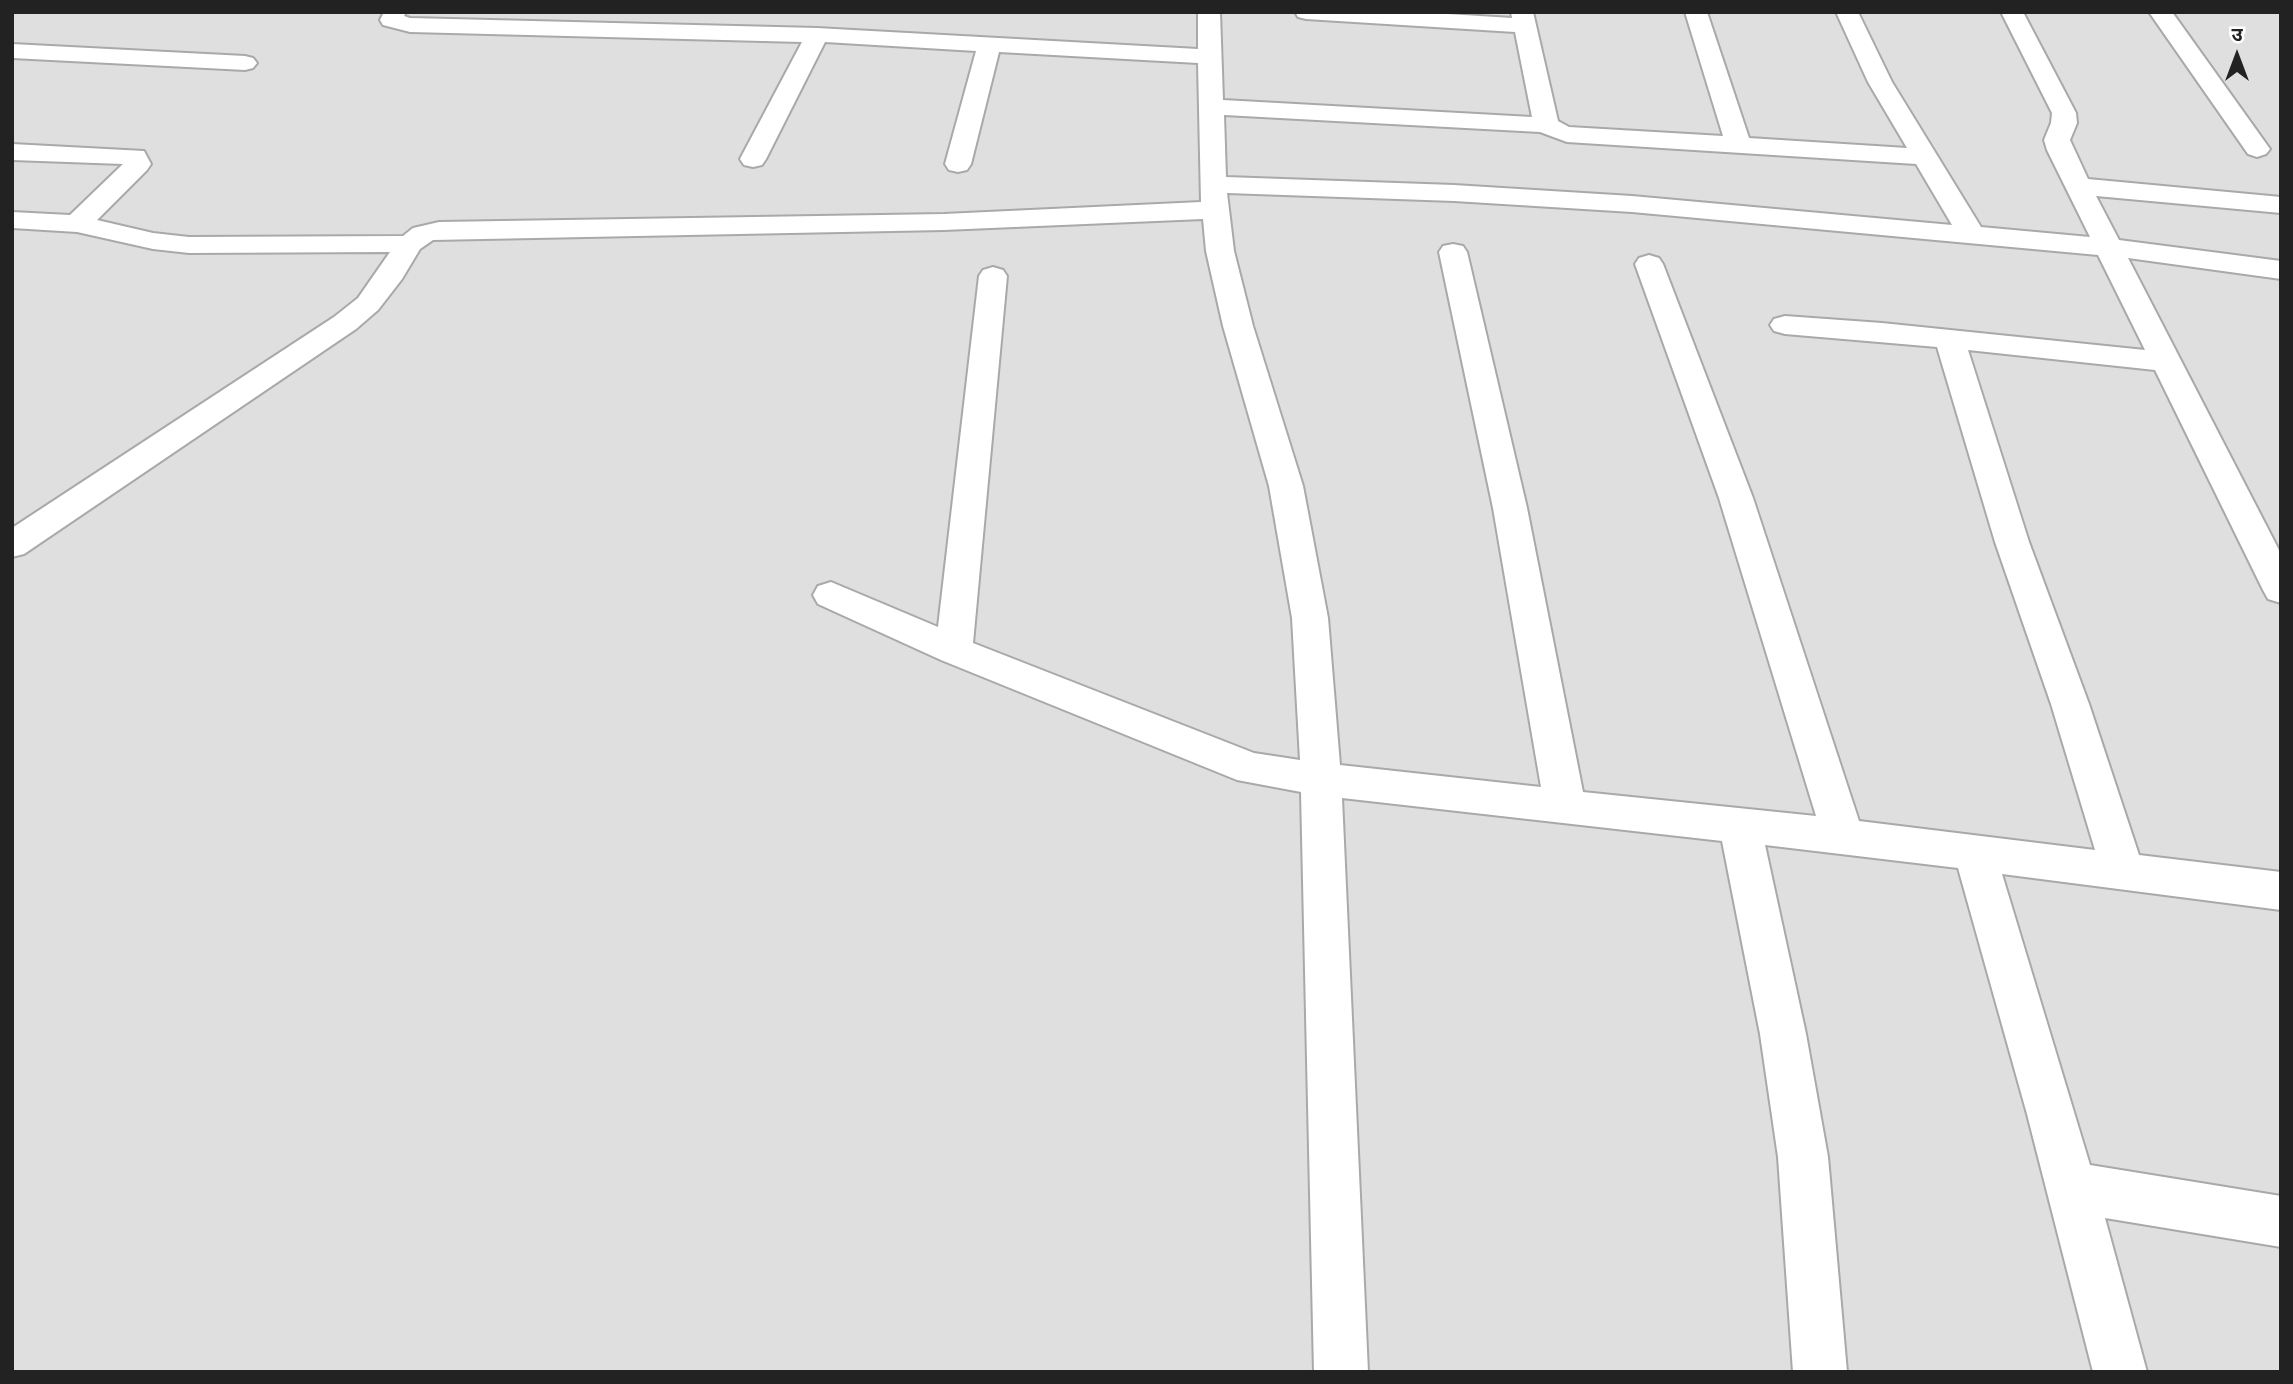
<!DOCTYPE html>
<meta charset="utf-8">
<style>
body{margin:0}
#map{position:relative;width:2293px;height:1384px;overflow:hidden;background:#f2efe9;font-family:Jost,"Noto Sans Devanagari",sans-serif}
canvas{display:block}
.frame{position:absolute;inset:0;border:14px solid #222;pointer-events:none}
.north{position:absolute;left:2202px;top:21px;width:70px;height:70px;-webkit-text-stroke:5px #fff;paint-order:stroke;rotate:0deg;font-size:19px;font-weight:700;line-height:28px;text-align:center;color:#222}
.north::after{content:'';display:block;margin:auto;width:24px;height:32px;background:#222;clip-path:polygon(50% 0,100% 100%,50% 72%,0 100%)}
</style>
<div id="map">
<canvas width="2293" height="1384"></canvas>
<div class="frame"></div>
<div class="north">उ</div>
</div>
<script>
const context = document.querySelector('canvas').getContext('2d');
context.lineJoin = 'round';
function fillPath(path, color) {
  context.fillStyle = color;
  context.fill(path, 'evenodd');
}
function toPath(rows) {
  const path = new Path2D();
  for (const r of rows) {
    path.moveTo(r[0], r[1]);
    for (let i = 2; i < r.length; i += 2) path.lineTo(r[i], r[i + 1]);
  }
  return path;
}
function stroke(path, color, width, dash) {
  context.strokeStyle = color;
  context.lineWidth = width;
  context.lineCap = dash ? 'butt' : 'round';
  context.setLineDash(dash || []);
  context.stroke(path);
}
fillPath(toPath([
 [12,12,2281,12,2281,1372,12,1372]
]), '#e0dfdf');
const minor = toPath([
 [384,12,406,12,404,16,410,18,817,28,1198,49,1198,12,1220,12,1223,100,1532,117,1515,32,1306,19,1298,17,1295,12,1416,12,1512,18,1511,12,1533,12,1558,121,1569,127,1723,136,1685,12,1707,12,1749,138,1907,148,1868,82,1836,12,1858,12,1892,82,1981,227,2090,237,2047,150,2044,140,2051,123,2052,113,2001,12,2023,12,2076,113,2077,123,2070,140,2088,179,2281,197,2281,213,2096,196,2119,240,2281,261,2281,279,2128,258,2281,554,2281,603,2268,599,2263,590,2155,370,1968,350,2029,542,2089,704,2139,855,2281,872,2281,910,2002,874,2090,1165,2281,1196,2281,1247,2105,1218,2147,1372,2093,1372,2027,1114,1958,868,1765,845,1806,1034,1828,1157,1847,1372,1793,1372,1778,1157,1760,1034,1722,841,1342,798,1368,1372,1314,1372,1301,792,1237,780,941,660,818,604,813,595,818,586,831,582,938,627,979,276,983,270,993,267,1003,270,1007,276,973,643,1254,753,1300,760,1292,618,1269,486,1223,326,1206,251,1203,219,944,230,433,240,420,249,402,279,378,310,356,329,24,554,12,557,12,528,334,317,358,298,390,252,189,253,153,249,77,232,12,228,12,212,70,215,123,164,12,160,12,144,144,151,151,164,147,170,97,220,153,233,189,237,403,236,413,228,439,222,944,214,1201,202,1198,63,999,52,971,164,967,170,958,172,949,170,945,164,976,51,825,42,766,159,762,165,753,167,744,165,740,159,802,42,410,32,383,25,380,20,384,12],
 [1224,115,1540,132,1567,142,1916,164,1952,225,1632,196,1454,185,1226,177,1224,115],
 [1227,193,1454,201,1632,212,2098,255,2145,350,1882,323,1785,316,1774,319,1770,325,1774,331,1785,334,1937,347,1995,542,2051,704,2095,850,1859,821,1753,498,1663,264,1659,258,1649,255,1639,258,1635,264,1719,498,1816,816,1583,792,1527,508,1467,252,1463,246,1453,244,1443,246,1439,252,1493,508,1541,787,1340,765,1328,618,1303,486,1253,326,1234,251,1227,193],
 [2149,12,2172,12,2270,149,2266,154,2257,157,2248,154,2149,12],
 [12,44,245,56,253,58,257,63,253,68,245,70,12,58,12,44]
]);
stroke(minor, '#a9a9a9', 4);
fillPath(minor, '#fff');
</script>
